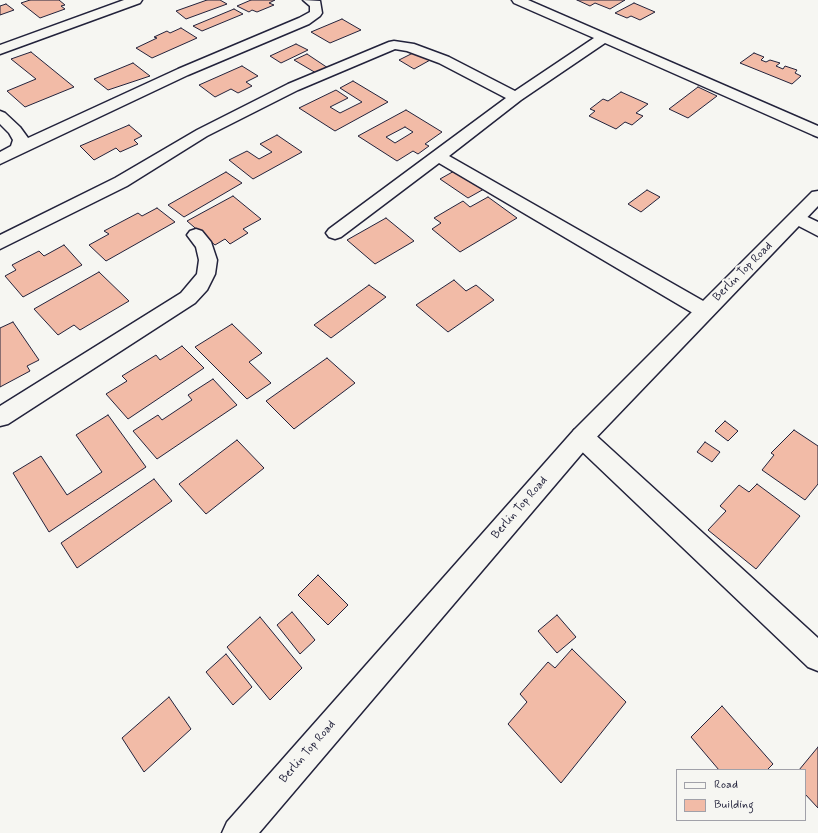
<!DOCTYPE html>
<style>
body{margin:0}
#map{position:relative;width:818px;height:833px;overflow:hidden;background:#f6f6f2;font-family:Mynerve,sans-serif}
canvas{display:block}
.legend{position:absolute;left:676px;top:769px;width:130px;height:52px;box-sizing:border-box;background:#f6f6f2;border:1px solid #a1a1a9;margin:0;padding:5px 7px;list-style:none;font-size:12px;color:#22223b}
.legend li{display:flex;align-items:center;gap:8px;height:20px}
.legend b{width:20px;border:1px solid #a1a1a9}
</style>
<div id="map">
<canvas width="818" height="833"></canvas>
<ul class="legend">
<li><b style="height:5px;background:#f6f6f2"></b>Road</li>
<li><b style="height:11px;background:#f2bba7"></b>Building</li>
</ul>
</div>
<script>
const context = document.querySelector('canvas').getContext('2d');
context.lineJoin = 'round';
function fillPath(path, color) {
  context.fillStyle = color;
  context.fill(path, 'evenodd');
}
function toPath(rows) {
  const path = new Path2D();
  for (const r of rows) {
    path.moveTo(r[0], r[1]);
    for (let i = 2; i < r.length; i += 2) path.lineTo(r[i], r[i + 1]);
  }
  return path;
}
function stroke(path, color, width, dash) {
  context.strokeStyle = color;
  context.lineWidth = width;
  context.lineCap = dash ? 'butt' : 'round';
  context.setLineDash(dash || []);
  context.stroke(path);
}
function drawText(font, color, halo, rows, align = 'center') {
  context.font = font + ' Mynerve,sans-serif';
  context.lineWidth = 4;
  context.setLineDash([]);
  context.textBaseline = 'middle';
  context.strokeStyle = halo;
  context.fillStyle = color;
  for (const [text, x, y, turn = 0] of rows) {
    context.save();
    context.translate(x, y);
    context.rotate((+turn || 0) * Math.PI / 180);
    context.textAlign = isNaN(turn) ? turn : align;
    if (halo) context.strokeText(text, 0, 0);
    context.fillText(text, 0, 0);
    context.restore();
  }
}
const building = toPath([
 [30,0,59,0,65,5,61,6,65,9,40,18,21,3,30,0],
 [207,0,220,0,227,4,186,19,176,11,207,0],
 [251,0,275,0,269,3,274,5,257,12,252,10,249,12,237,6,251,0],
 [577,0,625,0,610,9,595,3,590,6,577,0],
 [634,3,655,12,640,20,631,16,627,18,615,13,634,3],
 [6,4,14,10,0,15,0,6,6,4],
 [234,9,243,14,202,31,193,26,234,9],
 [342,19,361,30,330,43,311,32,342,19],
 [181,28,197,38,152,58,136,48,157,38,154,37,167,31,170,33,181,28],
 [296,44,308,50,281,63,270,56,296,44],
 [417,51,432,59,414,69,399,60,417,51],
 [31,52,74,87,25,107,7,91,36,79,11,59,31,52],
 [754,53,764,57,761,60,766,62,770,60,780,63,776,66,783,69,785,66,797,70,795,73,801,76,792,84,740,63,754,53],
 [307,54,328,68,316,73,294,60,307,54],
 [133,63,150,76,108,90,94,79,133,63],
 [242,66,258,76,246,82,252,86,238,93,231,89,215,97,199,85,242,66],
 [353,81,388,102,335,131,299,108,336,90,348,98,330,107,340,113,362,102,340,88,353,81],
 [698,87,717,96,688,118,669,109,698,87],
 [621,92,648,104,636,113,643,116,632,125,625,122,616,129,589,116,595,111,590,109,603,99,608,101,621,92],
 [406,110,442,132,425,144,429,146,418,154,413,151,397,161,358,136,406,110],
 [405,127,413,132,395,143,386,137,405,127],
 [129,125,142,136,134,140,138,144,120,152,116,148,94,160,80,146,129,125],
 [277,135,302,152,253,179,229,160,247,151,259,159,272,152,260,144,277,135],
 [456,170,484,189,468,198,440,179,456,170],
 [226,172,242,183,184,217,168,205,226,172],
 [647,190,660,197,641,212,628,204,647,190],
 [233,196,261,219,243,229,248,233,230,244,225,239,215,245,187,221,233,196],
 [488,197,517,218,460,252,432,229,441,223,434,218,463,201,470,207,488,197],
 [157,208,175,222,106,261,89,245,109,234,104,231,138,213,142,216,157,208],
 [386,218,414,241,375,264,347,240,386,218],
 [64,245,82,265,23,297,5,276,16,270,12,265,39,251,44,256,64,245],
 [99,272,129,301,80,330,74,325,58,335,34,309,99,272],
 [454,280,466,291,476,285,494,300,448,332,416,305,454,280],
 [369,285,386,297,331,338,314,325,369,285],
 [13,322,39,360,27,366,30,371,0,387,0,328,13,322],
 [232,324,262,353,249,362,271,383,247,399,195,347,232,324],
 [182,346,204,368,128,419,106,394,127,381,122,376,156,355,160,360,182,346],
 [327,358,355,383,294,429,266,401,327,358],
 [213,379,237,405,157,459,133,431,158,415,162,420,192,400,188,395,213,379],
 [108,415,146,467,49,532,13,473,41,456,67,495,102,472,76,435,108,415],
 [725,421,738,431,728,441,715,431,725,421],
 [794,430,818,446,818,484,805,500,762,470,774,455,771,453,794,430],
 [237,440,264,468,206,514,179,484,237,440],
 [705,442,720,452,712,462,697,452,705,442],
 [154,479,172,501,77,568,61,543,154,479],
 [757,484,800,516,756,569,708,530,726,511,720,506,739,485,749,492,757,484],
 [318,575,348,605,328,625,298,595,318,575],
 [292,612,315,640,300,654,277,625,292,612],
 [557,615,576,637,557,653,538,631,557,615],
 [260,617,302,668,270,700,227,647,260,617],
 [572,649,626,702,561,783,508,724,527,702,520,694,548,662,555,668,572,649],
 [226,654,252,687,233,705,206,672,226,654],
 [169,697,191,729,144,772,122,738,169,697],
 [722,706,773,764,767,770,719,770,691,737,722,706],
 [818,747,818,808,805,794,805,770,799,770,818,747]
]);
fillPath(building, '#f2bba7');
stroke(building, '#22223b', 1);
const minor = toPath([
 [124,0,142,0,140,3,0,54,0,45,124,0],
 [303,0,320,1,322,13,320,16,309,24,188,75,0,164,0,152,11,146,13,140,9,133,0,124,0,111,5,113,20,127,28,138,178,69,299,18,310,12,310,6,303,0],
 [512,0,528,0,818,126,818,137,813,135,605,43,521,100,449,156,712,306,715,311,712,316,705,318,698,316,439,163,341,237,335,239,329,237,326,233,329,229,506,98,439,63,407,51,395,49,298,90,207,136,127,186,0,249,0,235,115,178,197,130,288,84,389,42,394,41,414,44,449,57,515,91,594,38,514,3,512,0],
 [797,212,818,222,818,236,791,222,788,218,791,214,797,212],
 [196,229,202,231,211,242,217,260,215,274,207,290,195,303,8,424,0,426,0,406,181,293,197,274,199,260,196,247,187,235,190,231,196,229],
 [582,427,590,430,818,638,818,671,808,667,574,444,571,437,574,430,582,427]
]);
const tertiary = toPath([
 [818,191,818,206,590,444,259,833,222,833,227,822,574,430,812,192,818,191]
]);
stroke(minor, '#22223b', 3);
stroke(tertiary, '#22223b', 3);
fillPath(minor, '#f6f6f2');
fillPath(tertiary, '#f6f6f2');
drawText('12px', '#22223b', '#f6f6f2', [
 ["Berlin Top Road",743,272,-45],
 ["Berlin Top Road",520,508,-49],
 ["Berlin Top Road",308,752,-49]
]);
</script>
